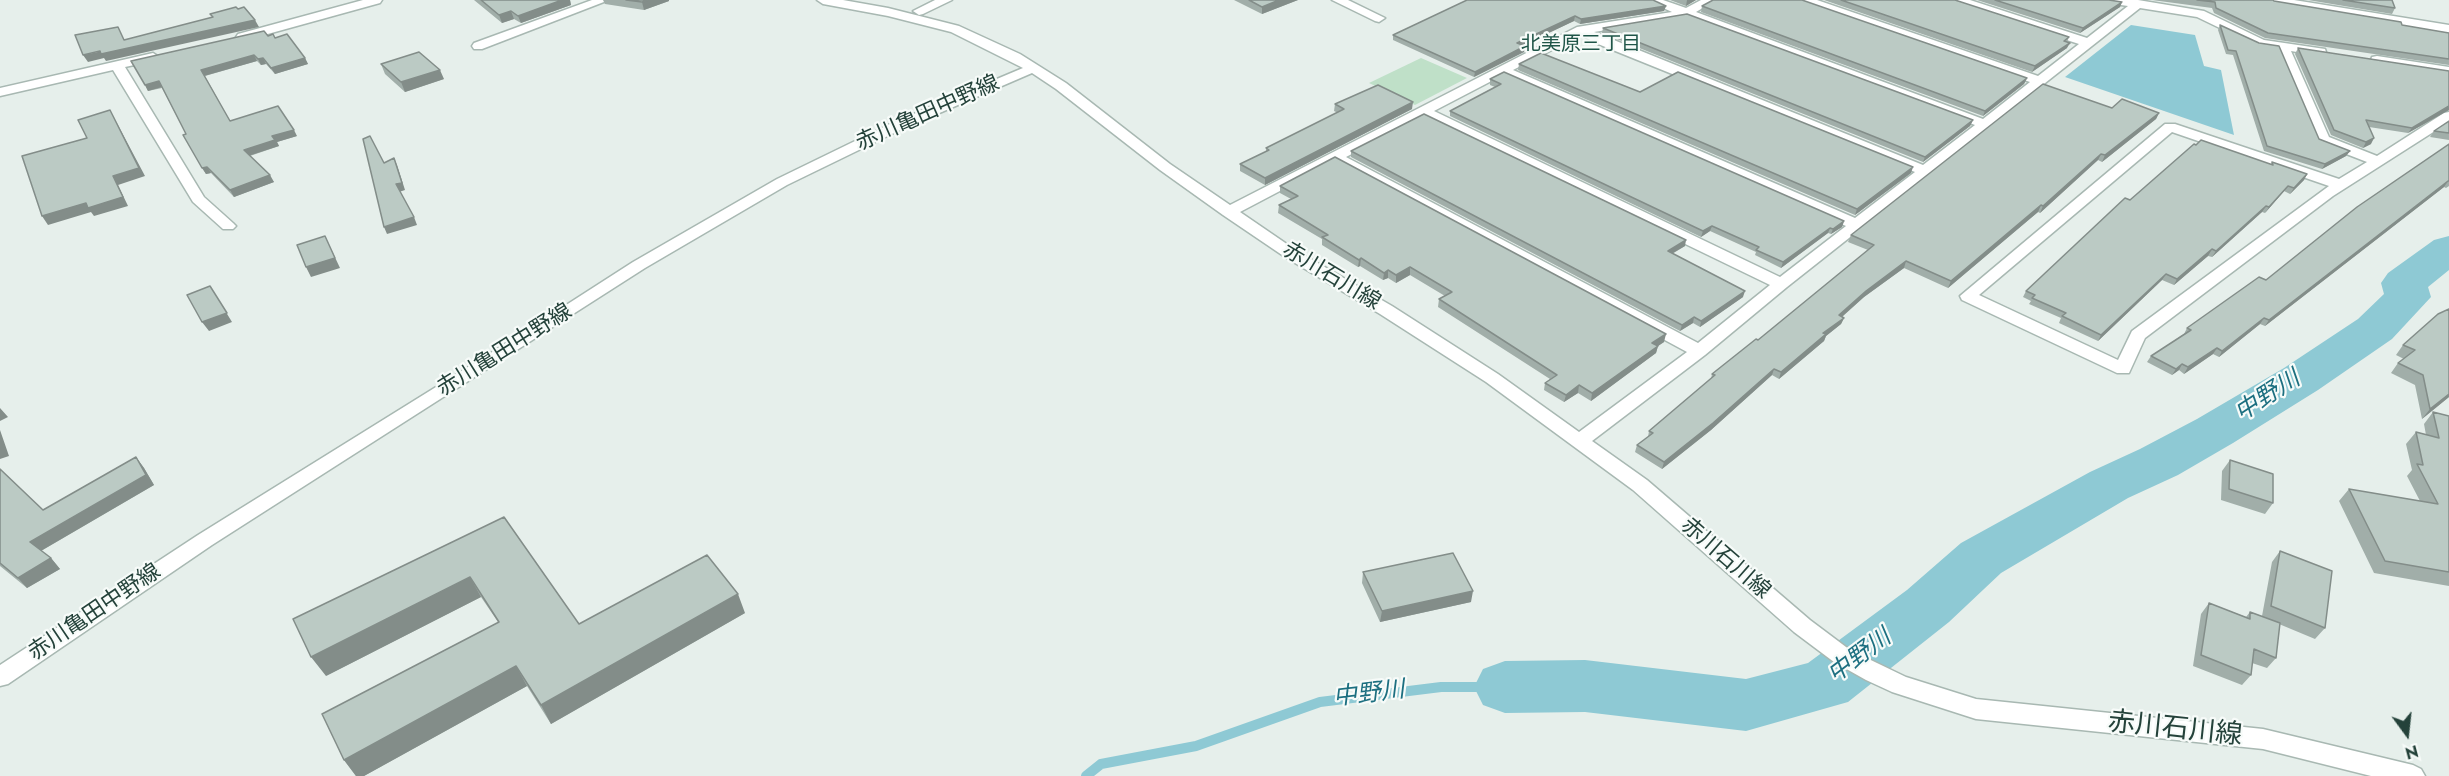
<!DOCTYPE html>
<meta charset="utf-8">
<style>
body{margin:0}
#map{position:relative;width:2449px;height:776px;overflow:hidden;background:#e6efeb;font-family:Jost,sans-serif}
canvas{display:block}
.north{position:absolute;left:2377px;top:704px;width:60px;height:60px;-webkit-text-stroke:4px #f7fbf9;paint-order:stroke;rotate:165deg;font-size:16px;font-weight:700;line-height:24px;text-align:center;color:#24423a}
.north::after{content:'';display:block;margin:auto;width:21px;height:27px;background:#24423a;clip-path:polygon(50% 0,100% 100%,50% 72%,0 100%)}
</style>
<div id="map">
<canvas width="2449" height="776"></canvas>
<div class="north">N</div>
</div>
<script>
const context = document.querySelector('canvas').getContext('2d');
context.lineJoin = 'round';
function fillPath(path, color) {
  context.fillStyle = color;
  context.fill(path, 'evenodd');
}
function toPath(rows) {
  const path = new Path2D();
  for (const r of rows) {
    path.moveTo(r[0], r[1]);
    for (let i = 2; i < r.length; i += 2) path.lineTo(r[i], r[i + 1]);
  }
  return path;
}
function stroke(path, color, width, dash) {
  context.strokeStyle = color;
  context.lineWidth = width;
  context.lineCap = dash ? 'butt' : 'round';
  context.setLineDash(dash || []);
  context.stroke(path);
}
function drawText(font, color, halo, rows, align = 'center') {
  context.font = font + ' Jost,"Noto Sans JP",sans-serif';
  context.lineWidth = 4.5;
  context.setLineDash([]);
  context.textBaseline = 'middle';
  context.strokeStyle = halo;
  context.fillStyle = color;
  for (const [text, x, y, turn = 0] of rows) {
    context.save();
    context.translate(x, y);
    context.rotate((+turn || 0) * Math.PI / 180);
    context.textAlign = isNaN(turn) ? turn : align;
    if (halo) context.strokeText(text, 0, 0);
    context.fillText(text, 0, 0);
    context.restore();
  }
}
fillPath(toPath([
 [1421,58,1467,78,1415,105,1369,83]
]), '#bfe0c8');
fillPath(toPath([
 [2131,25,2195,35,2204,66,2221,70,2234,135,2065,77]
]), '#8ec9d4');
stroke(toPath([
 [1086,776,1101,764,1196,746,1320,702,1441,687,1505,687]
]), '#8ec9d4', 10);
fillPath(toPath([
 [2449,236,2449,270,2428,287,2431,297,2392,339,2318,390,2233,443,2178,475,2128,498,2001,573,1949,622,1848,702,1746,731,1585,712,1505,713,1483,705,1474,687,1483,669,1505,661,1585,660,1746,679,1808,663,1907,590,1961,543,2090,472,2140,449,2197,419,2284,368,2358,319,2384,294,2381,283,2388,273,2434,240,2449,236]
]), '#8ec9d4');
const minor = toPath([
 [363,0,382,0,380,3,246,40,242,41,236,37,238,34,363,0],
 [592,0,609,0,482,49,474,49,472,46,474,43,592,0],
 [817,0,843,0,888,8,959,26,1020,54,1066,83,1170,164,1230,205,1577,27,1672,12,1646,0,1663,0,1686,8,1701,0,1716,0,1696,12,1983,119,2030,82,1801,3,1799,0,1817,0,2038,76,2079,44,1954,3,1952,0,1970,0,2087,38,2128,6,2107,3,2105,0,2138,0,2204,11,2264,40,2325,49,2326,52,2320,56,2291,51,2329,137,2377,156,2444,113,2449,112,2449,122,2333,196,2145,338,2129,373,2117,373,1962,300,1960,296,2165,124,2175,124,2339,179,2367,162,2318,143,2278,49,2257,46,2197,17,2140,8,1787,287,1705,355,1592,441,1647,480,1810,620,1850,650,1906,677,1976,699,2263,729,2413,765,2421,769,2425,776,2371,776,2263,749,1976,719,1892,692,1866,680,1834,662,1794,632,1633,490,1486,382,1380,314,1285,257,1223,215,1160,170,1056,89,1032,73,900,130,787,185,645,268,212,545,8,684,0,686,0,665,198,535,518,336,633,262,777,179,890,124,1023,68,951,32,888,16,823,4,817,0],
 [1686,17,1975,125,1923,165,1594,32,1686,17],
 [1581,35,1598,44,1915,172,1855,218,1513,70,1581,35],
 [1503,75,1846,226,1780,277,1434,111,1503,75],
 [1423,117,1770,285,1698,343,1346,157,1423,117],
 [2172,132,2329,186,2132,331,2118,360,1979,295,2172,132],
 [1335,162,1687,352,1579,432,1498,374,1392,306,1297,251,1240,212,1335,162],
 [935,0,952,0,923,14,919,15,913,11,935,0],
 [1332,0,1348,0,1385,18,1379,22,1375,21,1332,0],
 [2266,0,2294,0,2449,25,2449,33,2272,4,2266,0],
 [153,53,159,57,158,60,125,67,204,197,233,223,236,226,233,229,223,229,193,202,113,70,0,96,0,88,153,53],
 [2377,56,2449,67,2449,75,2372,63,2371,60,2372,57,2377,56]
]);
stroke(minor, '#a8b8b2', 3);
fillPath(minor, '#fff');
fillPath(toPath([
 [474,0,570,0,571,5,521,23,514,19,502,23],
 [603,0,669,0,669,1,644,10,605,4],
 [1234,0,1298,0,1262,14],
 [1670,0,1696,0,1686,6],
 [1824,0,1955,0,2069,37,2067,42,2067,48,2032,72],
 [1977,0,2109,0,2122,2,2120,7,2080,33],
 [2152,0,2273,0,2274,1,2402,25,2449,33,2449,65,2265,38,2214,13,2212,8],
 [2308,0,2392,0,2395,8,2392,14],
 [1666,6,1664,11,1580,24,1574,21,1523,45,1525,46,1524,52,1474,77,1393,40,1393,35],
 [1702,6,2027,78,2024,84,1983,116,1701,12],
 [2220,25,2319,139,2350,151,2346,156,2322,169,2264,151,2233,55,2226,54,2218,30],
 [1603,28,1973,120,1970,126,1923,162,1602,33],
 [268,36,275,38,305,58,308,64,275,74,266,64,261,65,257,61,205,76,230,121,297,136,277,142,279,146,250,156,274,182,234,197,211,173,206,174,183,135,186,134,162,88,148,91,145,85],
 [2298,48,2449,71,2449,110,2408,133,2369,127,2371,144,2363,148,2331,135,2295,54],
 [381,64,444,79,405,92,385,74],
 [1519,64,1640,92,1911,173,1855,215,1518,70],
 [1490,79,1844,221,1842,227,1831,234,1828,233,1781,268,1755,255,1756,252,1710,231,1701,237,1450,116,1450,111,1495,87,1490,85],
 [1335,104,1412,109,1265,185,1240,171,1240,164,1266,152,1266,148,1338,113,1334,111],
 [2112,108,2159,113,2156,119,2102,162,2098,160,2040,213,2038,212,1948,288,1904,268,1864,297,1842,317,1844,318,1841,324,1826,336,1824,341,1779,379,1772,375,1711,430,1662,469,1635,452,1637,445,1648,437,1649,431,1711,379,1712,374,1758,340,1868,250,1848,242,1851,235],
 [2449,121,2449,140,2430,137,2434,131],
 [2449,144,2449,186,2446,188,2444,187,2265,326,2260,324,2219,357,2213,354,2184,374,2179,370,2172,375,2147,362,2151,356,2184,334,2187,328,2266,280],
 [1351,151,1685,246,1672,254,1743,297,1700,327,1693,323,1680,331,1351,157],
 [2272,162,2307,174,2304,180,2290,194,2284,191,2265,213,2262,212,2212,257,2208,256,2174,285,2162,280,2098,341,2059,323,2061,318,2029,304,2031,301,2023,297,2026,291,2130,200,2271,164],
 [1280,186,1664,342,1658,346,1656,353,1591,401,1578,393,1564,402,1544,390,1545,383,1550,379,1438,307,1439,299,1445,296,1410,275,1396,283,1388,278,1383,280,1360,266,1358,267,1322,245,1322,239,1278,213,1279,205,1291,199,1280,193],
 [2449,309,2449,397,2422,419,2415,385,2391,373,2398,363,2404,359,2396,355,2403,345],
 [2433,412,2449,416,2449,586,2374,573,2339,501,2349,489,2420,501,2407,476,2412,470,2406,444,2416,432,2426,435,2424,424],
 [136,457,144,468,154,485,41,551,51,558,60,569,27,588,0,566,0,469,43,510],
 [2230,460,2273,503,2265,514,2221,500,2222,471],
 [504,517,579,624,745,613,551,724,527,686,364,776,356,776,344,760,498,622,481,597,326,676],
 [2280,551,2325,628,2315,639,2279,624,2276,658,2267,668,2252,663,2251,675,2242,685,2193,666,2201,614,2209,603,2246,617,2250,612,2262,616,2272,562],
 [1363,572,1471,602,1380,622,1362,583]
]), '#a1aea9');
fillPath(toPath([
 [562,0,570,0,571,5,521,23,518,16],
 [648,0,669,0,669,1,644,10,642,2],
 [1279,0,1298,0,1262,14,1262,7],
 [1687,0,1696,0,1686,6],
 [2122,2,2120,7,2080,33,2083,28],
 [1666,6,1664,11,1580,24,1581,19],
 [511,11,514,19,502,23,499,15],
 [1575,16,1574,21,1517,48,1517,43],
 [255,20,259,27,106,61,104,58,88,62,83,55],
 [2070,43,2067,48,2032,72,2035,66],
 [1525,46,1524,52,1474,77,1475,72],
 [254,55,257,61,204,76,201,70],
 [263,58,266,64,261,65,258,59],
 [305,58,308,64,275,74,271,68],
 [440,70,444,79,405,92,401,82],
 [2027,78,2024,84,1983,116,1985,111],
 [159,81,162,87,148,91,145,85],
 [1413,102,1412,109,1265,185,1265,178],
 [2449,106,2449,110,2408,133,2412,128],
 [110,110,145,176,118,185,128,206,94,216,91,212,48,225,42,216],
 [2159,113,2156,119,2102,162,2105,155],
 [1973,120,1970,126,1923,162,1925,157],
 [294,130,297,136,277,142,279,146,248,156,244,150,272,136],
 [2374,138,2371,144,2363,148,2366,142],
 [2350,151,2346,156,2322,169,2325,164],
 [2101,154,2098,160,2040,213,2043,206],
 [394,158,397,165,405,190,399,192,396,184],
 [207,167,211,173,206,174,202,168],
 [1913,167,1911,173,1855,215,1857,209],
 [2307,174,2304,180,2290,194,2294,188],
 [270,175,274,182,234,197,230,190],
 [2448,181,2444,187,2265,326,2269,320],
 [2288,186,2284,191,2265,213,2269,207],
 [2041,205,2038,212,1948,288,1951,281],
 [2266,206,2262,212,2212,257,2216,251],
 [414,217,417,225,387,234,384,227],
 [1844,221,1842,227,1831,234,1833,229],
 [1712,226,1710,231,1701,237,1703,231],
 [1830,228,1828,233,1781,268,1783,262],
 [325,236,340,268,311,277,306,267],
 [1686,240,1685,246,1666,257,1668,251],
 [2212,249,2208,256,2174,285,2177,279],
 [1361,258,1360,266,1358,267,1359,260],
 [1906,261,1904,268,1864,297,1836,322,1839,315,1866,291],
 [1410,267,1410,275,1396,283,1396,275],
 [1388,270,1388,278,1383,280,1384,273],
 [2166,274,2162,280,2098,341,2101,335],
 [210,286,232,322,209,331,202,322],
 [1745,291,1743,297,1700,327,1701,321],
 [1694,317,1693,323,1680,331,1682,325],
 [1844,318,1841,324,1826,336,1824,341,1779,379,1781,372,1823,333],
 [2264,318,2260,324,2219,357,2222,351],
 [1666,334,1664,342,1658,346,1656,353,1591,401,1592,393,1652,343],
 [2217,348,2213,354,2184,374,2188,367],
 [2182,364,2179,370,2172,375,2176,369],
 [1774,369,1772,375,1711,430,1662,469,1664,462],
 [1579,385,1578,393,1564,402,1566,395],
 [2449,394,2449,397,2422,419,2430,409],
 [0,408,8,417,0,421],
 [0,430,9,456,0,459],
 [136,457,144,468,154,485,39,552,30,542],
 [51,558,60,569,27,588,18,578],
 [470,577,481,597,326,676,311,657],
 [1473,591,1471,602,1380,622,1382,611],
 [738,594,745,613,551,724,541,705],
 [516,666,527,686,364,776,356,776,344,760]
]), '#838d89');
const building = toPath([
 [481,0,562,0,518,16,511,11,499,15,481,0],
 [626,0,648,0,642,2,626,0],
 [1249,0,1279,0,1262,7,1249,0],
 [1467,0,1653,0,1666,6,1581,19,1575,16,1517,43,1525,46,1475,72,1393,35,1467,0],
 [1713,0,1802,0,2027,78,1985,111,1702,6,1713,0],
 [1841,0,1955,0,2069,37,2064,41,2070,43,2035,66,1841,0],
 [1995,0,2109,0,2122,2,2083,28,1995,0],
 [2197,0,2273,0,2274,1,2401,22,2402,25,2449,33,2449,59,2268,33,2216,8,2215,2,2197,0],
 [2343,0,2392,0,2395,8,2343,0],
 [236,7,238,9,244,7,255,20,101,54,100,51,83,55,75,35,118,27,124,40,213,17,210,14,236,7],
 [1687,14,1973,120,1925,157,1603,28,1687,14],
 [2220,25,2259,43,2279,46,2319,139,2350,151,2325,164,2267,146,2236,51,2228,50,2220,25],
 [264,31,268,36,273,34,275,38,287,34,305,58,271,68,263,58,258,59,254,55,201,70,230,121,278,106,294,130,272,136,275,140,244,150,270,175,230,190,207,167,202,168,183,135,186,134,159,81,145,85,131,61,264,31],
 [2298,48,2449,71,2449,106,2412,128,2366,120,2374,138,2366,142,2334,130,2298,48],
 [419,52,440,70,401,82,381,64,419,52],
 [1541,53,1640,92,1678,72,1913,167,1857,209,1519,64,1541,53],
 [1504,72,1844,221,1833,229,1830,228,1783,262,1756,250,1759,247,1712,226,1703,231,1450,111,1501,84,1490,79,1504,72],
 [2043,84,2112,108,2122,99,2159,113,2105,155,2101,154,2043,206,2041,205,1951,281,1906,261,1866,291,1839,315,1844,318,1823,333,1826,334,1781,372,1774,369,1713,423,1664,462,1637,445,1653,433,1649,431,1715,375,1712,374,1756,339,1758,340,1874,245,1851,235,2043,84],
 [1378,85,1413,102,1265,178,1240,164,1269,150,1266,148,1344,109,1335,104,1378,85],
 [110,110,139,168,113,176,123,197,88,208,86,203,42,216,22,156,87,138,78,120,110,110],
 [1424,114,1686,240,1668,251,1745,291,1701,321,1694,317,1682,325,1351,151,1424,114],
 [2449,121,2449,133,2434,131,2449,121],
 [370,136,384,163,394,158,402,183,396,184,414,217,384,227,363,139,370,136],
 [2201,140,2273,165,2272,162,2307,174,2294,188,2288,186,2269,207,2266,206,2216,251,2212,249,2177,279,2166,274,2101,335,2062,316,2066,313,2032,298,2035,295,2026,291,2125,198,2130,200,2194,144,2196,145,2201,140],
 [2449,144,2449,181,2448,181,2269,320,2264,318,2222,351,2217,348,2188,367,2182,364,2176,369,2151,356,2191,330,2187,328,2259,277,2266,280,2357,207,2449,144],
 [1335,157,1666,334,1652,343,1658,346,1592,393,1579,385,1566,395,1545,383,1557,375,1439,299,1452,292,1410,267,1396,275,1388,270,1384,273,1361,258,1359,260,1322,237,1328,235,1279,205,1298,196,1280,186,1335,157],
 [325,236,335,258,306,267,297,245,325,236],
 [210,286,227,313,202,322,187,295,210,286],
 [2449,309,2449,394,2430,409,2423,375,2398,363,2415,350,2403,345,2438,314,2449,309],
 [2433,412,2449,416,2449,572,2385,561,2349,489,2438,504,2417,464,2423,465,2416,432,2439,438,2433,412],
 [136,457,146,475,30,542,51,558,18,578,0,563,0,469,43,510,136,457],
 [2230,460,2273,474,2273,503,2229,489,2230,460],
 [504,517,579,624,707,555,738,594,541,705,516,666,344,760,322,714,499,622,470,577,311,657,293,619,504,517],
 [2280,551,2332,571,2325,628,2271,606,2280,551],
 [1453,553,1473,591,1382,611,1363,572,1453,553],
 [2209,603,2250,619,2250,612,2280,623,2276,658,2254,649,2251,675,2201,655,2209,603]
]);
fillPath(building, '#bbcac4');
stroke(building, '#838d89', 1.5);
drawText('20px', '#1f5548', '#f7fbf9', [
 ["北美原三丁目",1581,45]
]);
drawText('22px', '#24423a', '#f7fbf9', [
 ["赤川亀田中野線",928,114,-24],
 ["赤川石川線",1331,277,31],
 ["赤川亀田中野線",505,351,-32],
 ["赤川石川線",1725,559,41],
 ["赤川亀田中野線",95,613,-34]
]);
drawText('italic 24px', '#1c6f80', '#f7fbf9', [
 ["中野川",2268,397,-33],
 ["中野川",1860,657,-37],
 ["中野川",1369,695,-7]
]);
drawText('27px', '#24423a', '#f7fbf9', [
 ["赤川石川線",2175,730,6]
]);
</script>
